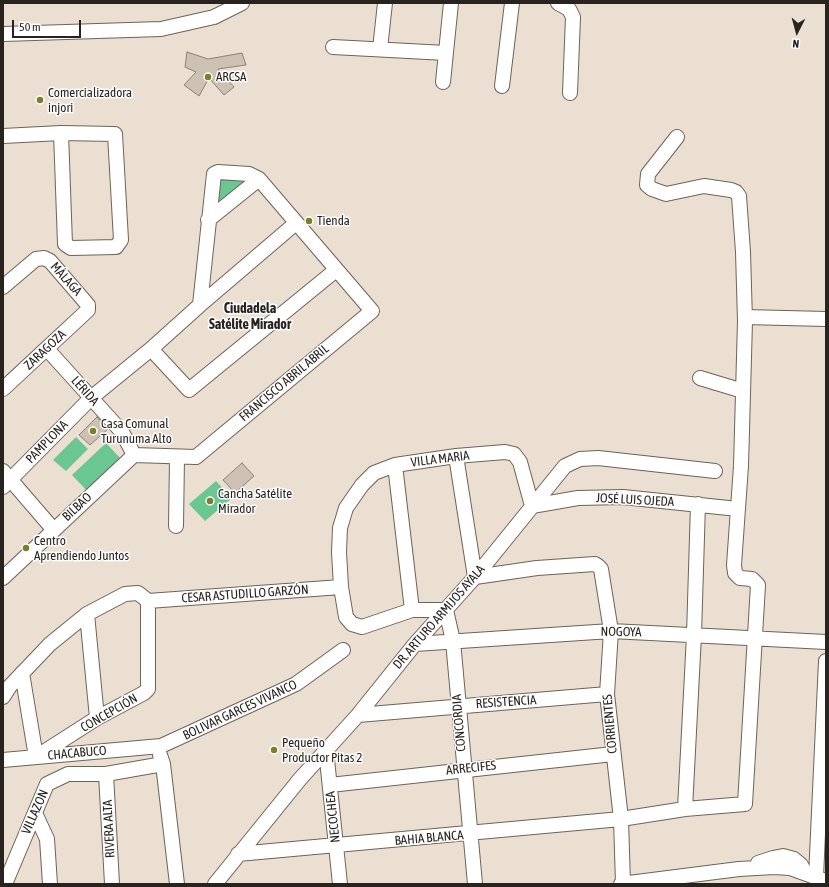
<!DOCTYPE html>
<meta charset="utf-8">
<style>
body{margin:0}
#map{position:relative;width:829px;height:887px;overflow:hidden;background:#ebdfd1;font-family:"Asap Condensed",sans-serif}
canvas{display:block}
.frame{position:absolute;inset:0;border:4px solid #28231f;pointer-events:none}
.north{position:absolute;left:777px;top:12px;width:40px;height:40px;-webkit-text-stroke:3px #fff;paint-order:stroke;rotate:186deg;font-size:11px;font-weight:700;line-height:16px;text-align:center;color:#28231f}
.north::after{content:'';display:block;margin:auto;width:14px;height:18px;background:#28231f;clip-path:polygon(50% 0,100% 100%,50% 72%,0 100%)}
.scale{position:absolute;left:12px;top:20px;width:69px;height:18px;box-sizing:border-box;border:2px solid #28231f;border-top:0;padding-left:5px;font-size:12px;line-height:14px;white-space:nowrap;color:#28231f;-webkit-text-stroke:3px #fff;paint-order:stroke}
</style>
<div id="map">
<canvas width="829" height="887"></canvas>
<div class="frame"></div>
<div class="north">N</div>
<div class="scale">50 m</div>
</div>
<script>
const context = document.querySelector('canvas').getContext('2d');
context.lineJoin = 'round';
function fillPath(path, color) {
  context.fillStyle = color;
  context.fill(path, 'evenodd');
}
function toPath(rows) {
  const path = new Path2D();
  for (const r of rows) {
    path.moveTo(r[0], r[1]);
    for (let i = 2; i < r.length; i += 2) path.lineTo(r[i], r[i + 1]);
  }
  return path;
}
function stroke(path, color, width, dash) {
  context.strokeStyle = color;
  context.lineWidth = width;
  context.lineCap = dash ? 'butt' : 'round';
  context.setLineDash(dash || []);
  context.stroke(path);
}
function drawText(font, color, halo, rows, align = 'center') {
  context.font = font + ' "Asap Condensed",sans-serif';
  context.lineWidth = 3;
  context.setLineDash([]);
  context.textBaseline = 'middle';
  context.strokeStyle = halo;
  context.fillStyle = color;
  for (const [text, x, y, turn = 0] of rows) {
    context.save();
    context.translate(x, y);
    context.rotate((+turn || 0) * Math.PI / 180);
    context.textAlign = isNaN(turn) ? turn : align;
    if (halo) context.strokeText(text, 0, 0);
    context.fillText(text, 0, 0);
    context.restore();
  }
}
fillPath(toPath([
 [219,176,249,180,215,206],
 [76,437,88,449,66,471,53,460],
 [106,443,123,461,89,493,72,475],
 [216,481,232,498,205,521,189,504]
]), '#6ac791');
const building = toPath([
 [187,52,208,59,242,53,246,65,218,69,234,87,224,95,209,78,199,96,184,85,196,72,185,67,187,52],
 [97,417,108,429,90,445,79,435,97,417],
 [242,463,254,476,235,493,223,480,242,463]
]);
fillPath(building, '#cdc1b4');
stroke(building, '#8c8174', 1);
const minor = toPath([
 [558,3,569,9,573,17,570,93],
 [3,34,161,29,214,17,242,3],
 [333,47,446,53],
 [380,49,385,3],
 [443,82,451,3],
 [502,86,512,3],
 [3,136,61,133,115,134,121,240,116,247,71,248,65,244,61,133],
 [208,220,259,179],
 [3,287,36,259,44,258,50,261,88,305,88,310,3,389],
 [745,317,826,319],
 [47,349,122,432,134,455],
 [151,349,189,390,336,270],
 [700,378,743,391],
 [134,455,196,457,372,311,259,179,249,174,218,172,214,174,200,305],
 [456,456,475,577,537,568,595,564,598,566,601,569,611,631,607,694,621,819,623,884],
 [395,465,412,610],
 [3,471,53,529],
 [3,487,91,398,151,349,200,305,296,223],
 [176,526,177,457],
 [3,578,134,455],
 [148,601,341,587],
 [87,614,97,718],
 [415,644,611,631,826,642],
 [22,673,36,757,97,718,144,693,148,689,148,601],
 [3,697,10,686,50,644,87,614,125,594,138,593,148,601],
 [358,715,607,694],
 [326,750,340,884],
 [160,755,163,764,177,884],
 [3,760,161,746,296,684,343,650],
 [106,774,112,884],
 [330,785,613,754],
 [685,809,694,635,698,504],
 [35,813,47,839,50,884],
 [238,854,621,819,685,809,745,804,758,585,752,579,740,578,735,573,734,565,741,466,745,321,743,252,739,196,736,192,731,190,704,186,666,194,652,189,647,185,648,174,677,137],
 [758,863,773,858,783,856,794,859,801,865,805,873],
 [816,877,826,661],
 [5,884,47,784,68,774,106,774,163,764],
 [215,884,300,779,358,715,415,644,475,577,565,466,580,459,598,458,715,471],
 [475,884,453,641,446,610,412,610,362,627,352,624,346,617,341,587,339,552,340,528,346,508,362,485,374,473,395,465,456,456,505,452,514,454,520,462,532,506,578,498,623,497,738,509],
 [621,884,739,869,774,867,790,868,826,881]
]);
stroke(minor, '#6d6357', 16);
stroke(minor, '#fff', 14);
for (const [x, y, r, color] of [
 [208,77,4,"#79802b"],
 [40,100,4,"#79802b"],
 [309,221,4,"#79802b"],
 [93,431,4,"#79802b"],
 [210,501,4,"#79802b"],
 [26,548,4,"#79802b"],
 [274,750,4,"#79802b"]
]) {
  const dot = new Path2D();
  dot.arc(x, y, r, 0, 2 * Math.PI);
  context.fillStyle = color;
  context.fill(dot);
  stroke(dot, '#fff', 1.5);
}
drawText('13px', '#28231f', '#fff', [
 ["ARCSA",216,77],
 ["Comercializadora",48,93],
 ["injori",48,108],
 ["Tienda",317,221],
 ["Casa Comunal",101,424],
 ["Turunuma Alto",101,439],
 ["Cancha Satélite",218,494],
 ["Mirador",218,509],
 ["Centro",34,541],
 ["Aprendiendo Juntos",34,556],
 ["Pequeño",282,743],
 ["Productor Pitas 2",282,758]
], 'left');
drawText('13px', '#28231f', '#fff', [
 ["MÁLAGA",66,279,48],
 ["ZARAGOZA",45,350,-43],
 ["FRANCISCO ABRIL ABRIL",284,383,-40],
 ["LÉRIDA",85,391,48],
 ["PAMPLONA",47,442,-46],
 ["VILLA MARIA",440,459,-7],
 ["JOSÉ LUIS OJEDA",635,500,3],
 ["BILBAO",77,507,-43],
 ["CESAR ASTUDILLO GARZÓN",245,594,-4],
 ["DR. ARTURO ARMIJOS AYALA",439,617,-49],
 ["NOGOYA",621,632,1],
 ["RESISTENCIA",506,702,-4],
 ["BOLIVAR GARCES VIVANCO",240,710,-25],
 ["CONCEPCIÓN",109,713,-30],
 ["CONCORDIA",459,723,-95],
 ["CORRIENTES",610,724,-95],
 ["CHACABUCO",77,753,-5],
 ["ARRECIFES",471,768,-6],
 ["VILLAZON",35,812,-66],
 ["NECOCHEA",333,817,-96],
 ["RIVERA ALTA",109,829,-93],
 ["BAHIA BLANCA",429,838,-5]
]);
drawText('bold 14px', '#28231f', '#fff', [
 ["Ciudadela",250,309],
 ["Satélite Mirador",250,325]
]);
</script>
